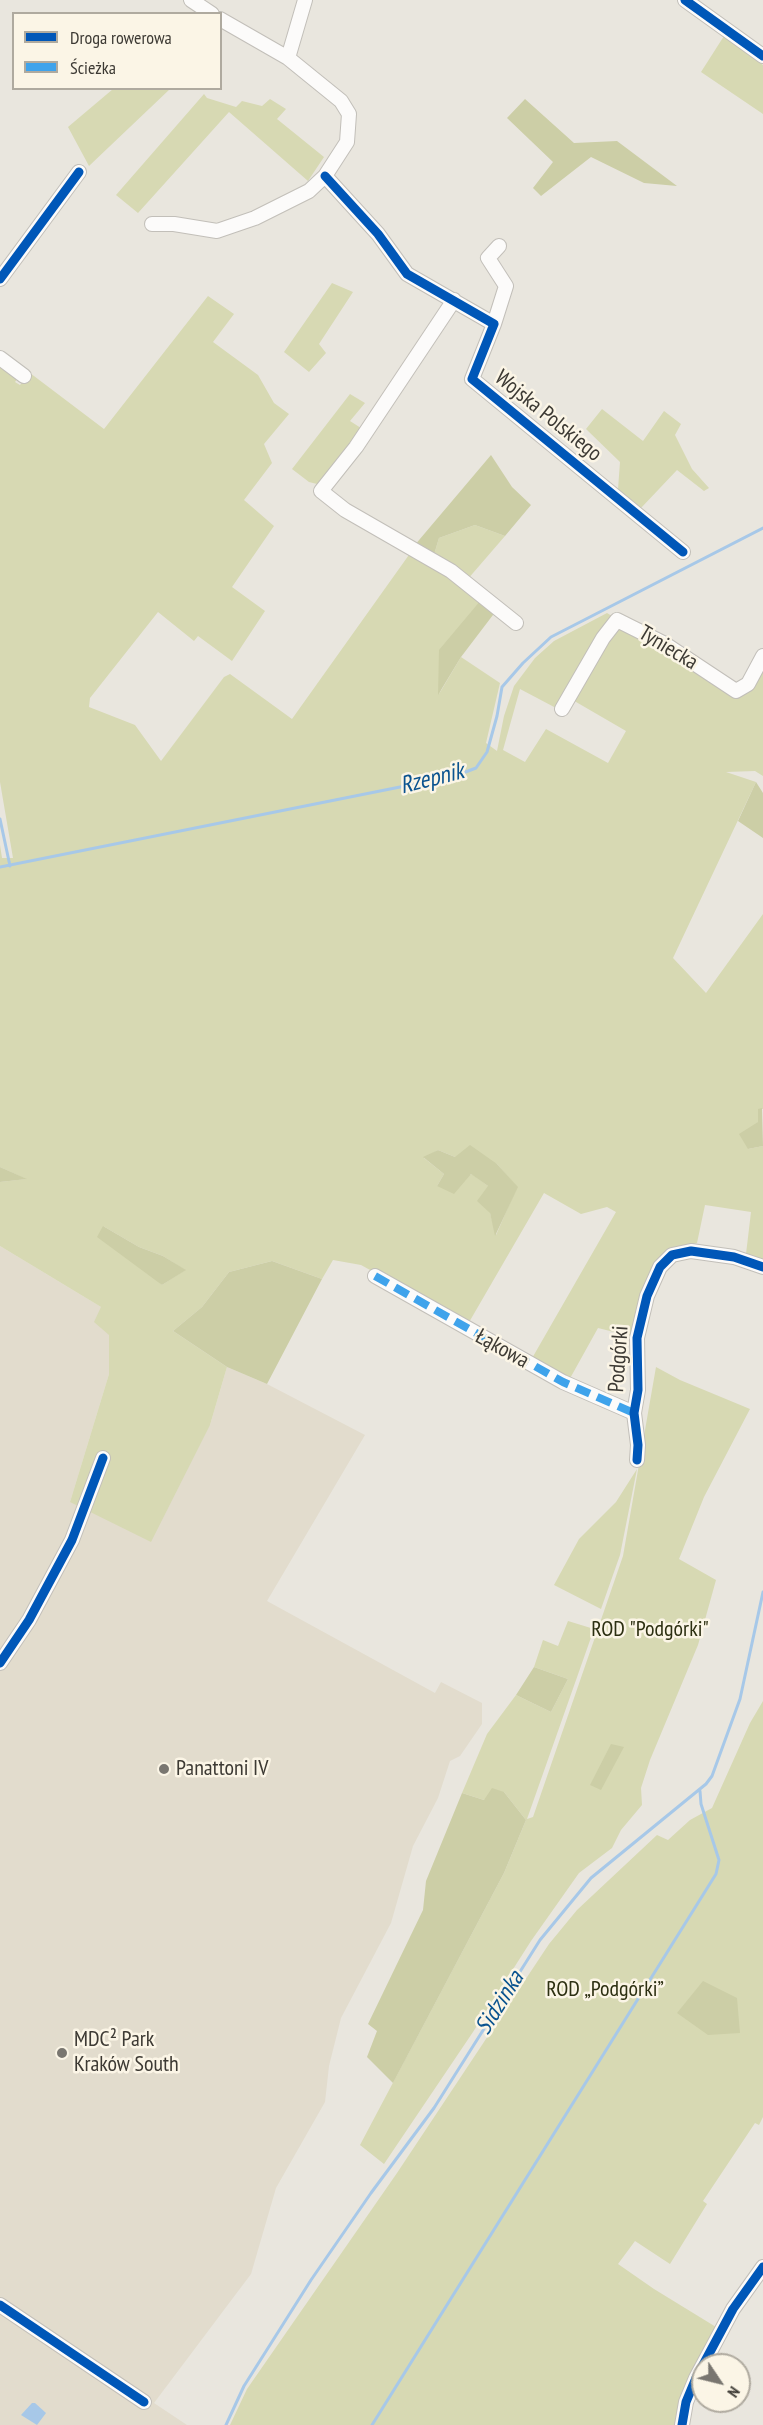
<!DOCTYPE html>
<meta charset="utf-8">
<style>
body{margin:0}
#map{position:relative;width:763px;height:2425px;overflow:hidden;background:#e9e6de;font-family:"PT Sans Narrow",sans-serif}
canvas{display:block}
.legend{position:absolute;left:12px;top:12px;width:210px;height:78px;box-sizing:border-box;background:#fbf5e6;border:2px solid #afaa9f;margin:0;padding:8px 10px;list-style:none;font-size:18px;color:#3d3a34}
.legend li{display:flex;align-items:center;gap:12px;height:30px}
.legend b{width:30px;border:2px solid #afaa9f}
.north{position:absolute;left:691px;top:2353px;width:60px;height:60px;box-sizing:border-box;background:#fbf5e6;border:2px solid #afaa9f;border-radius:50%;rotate:125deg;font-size:16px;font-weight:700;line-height:24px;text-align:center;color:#3d3a34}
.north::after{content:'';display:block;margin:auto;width:21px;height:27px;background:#797670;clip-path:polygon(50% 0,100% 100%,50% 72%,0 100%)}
</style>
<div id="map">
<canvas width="763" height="2425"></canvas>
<ul class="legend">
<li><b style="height:8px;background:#0057b8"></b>Droga rowerowa</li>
<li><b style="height:8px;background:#3fa3eb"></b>Ścieżka</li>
</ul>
<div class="north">N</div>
</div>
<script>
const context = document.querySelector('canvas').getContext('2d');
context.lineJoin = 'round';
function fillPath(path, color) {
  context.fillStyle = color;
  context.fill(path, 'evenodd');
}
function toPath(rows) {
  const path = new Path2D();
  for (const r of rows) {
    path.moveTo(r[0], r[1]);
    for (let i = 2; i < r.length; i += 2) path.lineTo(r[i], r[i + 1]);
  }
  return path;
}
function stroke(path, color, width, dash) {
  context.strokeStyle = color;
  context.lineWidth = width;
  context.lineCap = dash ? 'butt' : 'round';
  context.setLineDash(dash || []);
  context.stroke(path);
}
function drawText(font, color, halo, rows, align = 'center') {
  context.font = font + ' "PT Sans Narrow",sans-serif';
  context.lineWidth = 5;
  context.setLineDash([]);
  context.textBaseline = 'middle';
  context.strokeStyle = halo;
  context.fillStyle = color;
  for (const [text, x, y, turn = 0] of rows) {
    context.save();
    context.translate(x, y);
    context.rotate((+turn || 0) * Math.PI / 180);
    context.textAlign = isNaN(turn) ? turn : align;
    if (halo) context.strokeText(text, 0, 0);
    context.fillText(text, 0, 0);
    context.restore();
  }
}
fillPath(toPath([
 [0,1246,101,1307,109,1334,109,1374,70,1502,210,1425,227,1367,267,1384,365,1435,267,1601,435,1693,441,1682,482,1703,482,1724,460,1756,450,1761,438,1798,413,1846,391,1923,341,2018,329,2066,325,2102,276,2188,251,2274,154,2403,187,2425,0,2425]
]), '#e2dccd');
fillPath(toPath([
 [724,36,763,65,763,114,701,72],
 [113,89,170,89,89,166,68,127],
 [204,94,207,98,236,107,242,101,262,106,270,99,286,109,277,119,324,157,308,181,229,112,138,213,116,195],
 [332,283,353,292,319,344,326,353,309,372,284,352],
 [208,296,234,314,213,342,258,375,274,403,289,414,264,444,272,463,244,500,274,526,232,587,265,611,232,661,198,636,194,641,158,612,90,698,89,707,135,725,161,761,224,677,230,674,292,719,411,552,448,573,481,600,439,694,461,657,500,683,486,743,497,751,504,716,514,686,535,658,554,641,607,613,737,692,749,691,763,666,763,776,755,771,726,772,756,782,673,958,706,993,763,914,763,1109,758,1109,758,1122,748,1149,763,1146,763,1261,746,1254,751,1212,705,1205,697,1243,665,1253,634,1337,598,1328,568,1382,531,1360,616,1212,607,1207,581,1214,544,1193,468,1324,361,1265,333,1260,322,1279,272,1261,229,1272,202,1307,173,1331,227,1367,210,1425,151,1542,70,1502,109,1374,109,1335,94,1322,101,1307,0,1246,0,1182,26,1179,0,1167,0,845,2,858,13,858,0,782,0,351,25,369,15,382,20,385,30,373,104,429],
 [520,689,556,708,564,695,626,731,608,763,546,729,525,762,503,750],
 [438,1150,455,1157,497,1164,517,1187,496,1235,490,1213,488,1186,472,1174,437,1186,444,1174,424,1158],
 [103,1226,139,1247,163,1256,185,1270,162,1285],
 [350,394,365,403,350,421,364,430,324,482,317,484,309,482,292,469],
 [602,409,643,441,664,411,681,424,675,435,692,469,709,488,704,491,677,470,641,508,618,489,620,462,586,429],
 [475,525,505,536,467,580,433,558,439,538],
 [656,1367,680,1380,750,1409,704,1497,679,1559,716,1580,698,1645,650,1760,641,1788,642,1805,621,1830,612,1848,579,1873,531,1941,473,2032,384,2164,360,2145,504,1873,526,1820,504,1792,484,1800,462,1793,487,1734,516,1695,551,1712,568,1679,534,1667,543,1640,558,1646,568,1621,594,1629,527,1819,533,1817,623,1556],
 [637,1469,620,1555,601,1609,554,1585,579,1539,616,1502],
 [763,1701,763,2117,759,2125,755,2123,703,2201,707,2204,670,2264,635,2241,618,2264,654,2289,716,2327,679,2425,230,2425,247,2389,397,2173,549,1944,577,1910,657,1835,668,1840,690,1820,712,1808,750,1723]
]), '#d7d9b3');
fillPath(toPath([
 [525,99,574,143,617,141,677,186,644,183,591,157,541,196,533,188,553,162,507,118],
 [491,455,512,487,531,505,505,536,475,525,439,538,433,558,414,546],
 [481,600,496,611,461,657,438,695,439,650],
 [756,782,763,793,763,838,738,821],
 [762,1108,763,1146,748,1149,739,1134,758,1122,758,1109],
 [470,1145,497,1164,518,1187,495,1236,490,1213,477,1201,488,1186,471,1174,454,1194,437,1186,444,1174,423,1157,438,1150,455,1157],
 [0,1167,27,1179,0,1182],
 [103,1226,139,1247,163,1256,186,1270,162,1285,97,1237],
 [272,1261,322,1279,267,1384,227,1367,173,1331,202,1307,229,1272],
 [534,1667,568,1679,551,1712,516,1695],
 [611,1744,624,1747,601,1790,590,1785],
 [492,1788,504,1792,526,1820,504,1873,393,2083,367,2057,377,2031,368,2024,423,1910,426,1881,462,1793,484,1800],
 [703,1981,737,1998,740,2033,708,2035,677,2013]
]), '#cccea6');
fillPath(toPath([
 [32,2403,35,2403,46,2413,37,2425,21,2415]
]), '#a7c8e8');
stroke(toPath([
 [0,819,10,866],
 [0,867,455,776,476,768,487,752,497,716,502,687,523,663,551,637,763,528],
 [226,2425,244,2386,311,2280,371,2193,434,2108,540,1940,591,1878,706,1784,712,1776,740,1699,763,1592],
 [372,2425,716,1874,719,1860,701,1804,700,1791]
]), '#a7c8e8', 3);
const minor = toPath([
 [191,0,212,14],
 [685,0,763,56],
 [288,58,305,0],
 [325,176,378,234,407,274,494,324,472,379,683,552],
 [152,224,174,224,217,231,255,218,309,191,325,176,347,142,349,114,341,101,288,58,220,19],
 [0,279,79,172],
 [454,300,356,447,321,491,345,510,451,571,516,623],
 [494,324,506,286,488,258,499,246],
 [0,358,24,376],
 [562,709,603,638,617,620,665,644,736,691,748,684,763,656],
 [375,1276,563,1382,634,1413],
 [637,1460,638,1445,634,1413,638,1390,637,1338,647,1296,660,1267,672,1255,691,1251,734,1257,763,1267],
 [0,1663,29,1620,72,1540,103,1458],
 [0,2305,144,2402],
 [682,2425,686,2402,696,2378,733,2309,763,2267]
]);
stroke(minor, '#c2bfb9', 16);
stroke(minor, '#fcfbfa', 14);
stroke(toPath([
 [375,1276,563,1382,634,1413]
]), '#3fa3eb', 8, [15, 8]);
stroke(toPath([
 [685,0,763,56],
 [325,176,378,234,407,274,494,324,472,379,683,552],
 [0,279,79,172],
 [637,1460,638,1445,634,1413,638,1390,637,1338,647,1296,660,1267,672,1255,691,1251,734,1257,763,1267],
 [0,1663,29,1620,72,1540,103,1458],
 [0,2305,144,2402],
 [682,2425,686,2402,696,2378,733,2309,763,2267]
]), '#0057b8', 9);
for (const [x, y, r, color] of [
 [164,1769,6,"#797670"],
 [62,2053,6,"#797670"]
]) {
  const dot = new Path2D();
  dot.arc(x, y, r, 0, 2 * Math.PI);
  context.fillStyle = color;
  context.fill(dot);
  stroke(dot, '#fbf5e6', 2);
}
drawText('22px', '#3d3a34', '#fbf5e6', [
 ["Wojska Polskiego",548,416,39],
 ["Tyniecka",668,648,31],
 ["Łąkowa",502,1349,29],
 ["Podgórki",619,1359,-86]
]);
drawText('22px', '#2d3012', '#fbf5e6', [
 ["ROD \"Podgórki\"",650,1630],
 ["ROD „Podgórki”",605,1990]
]);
drawText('22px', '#3d3a34', '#fbf5e6', [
 ["Panattoni IV",176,1769],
 ["MDC² Park",74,2040],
 ["Kraków South",74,2065]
], 'left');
drawText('italic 24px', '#0a538f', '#fbf5e6', [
 ["Rzepnik",432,779,-14],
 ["Sidzinka",500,2003,-58]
]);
</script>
